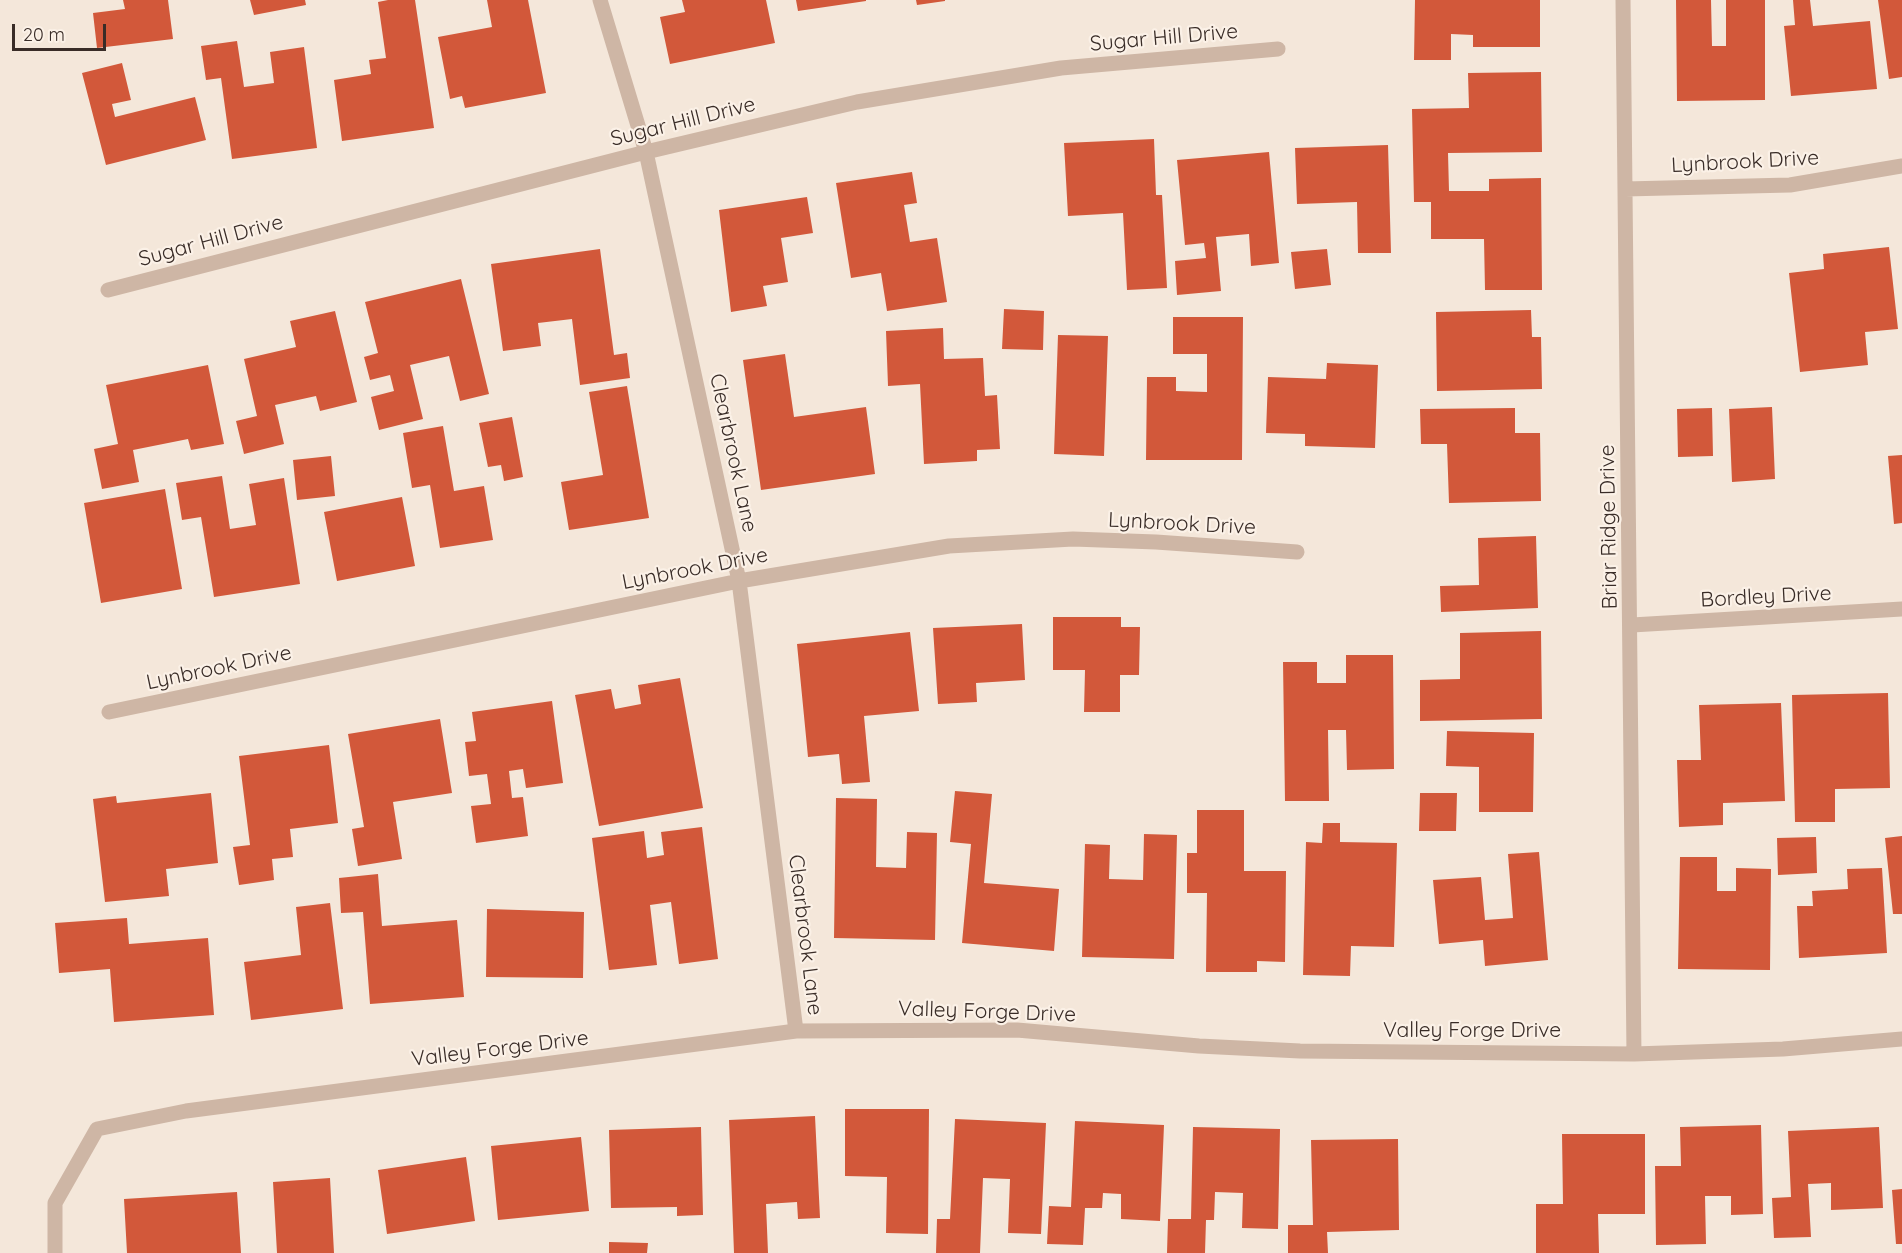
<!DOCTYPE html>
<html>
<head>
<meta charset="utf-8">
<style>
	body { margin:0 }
	#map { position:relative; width:1902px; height:1253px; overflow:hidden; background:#f4e7da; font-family:Quicksand,sans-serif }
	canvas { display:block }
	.scale { position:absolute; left:12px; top:24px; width:94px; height:27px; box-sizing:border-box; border:3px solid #392c27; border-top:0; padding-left:8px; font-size:18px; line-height:21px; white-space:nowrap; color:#392c27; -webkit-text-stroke:4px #fbf1e7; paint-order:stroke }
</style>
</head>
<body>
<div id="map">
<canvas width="1902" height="1253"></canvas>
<div class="scale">20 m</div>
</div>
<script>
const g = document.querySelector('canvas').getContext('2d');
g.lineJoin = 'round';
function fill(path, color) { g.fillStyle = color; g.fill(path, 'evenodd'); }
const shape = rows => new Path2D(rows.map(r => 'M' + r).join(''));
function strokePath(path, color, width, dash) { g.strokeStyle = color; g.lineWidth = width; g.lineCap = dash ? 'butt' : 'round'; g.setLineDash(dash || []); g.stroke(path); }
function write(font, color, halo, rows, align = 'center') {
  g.font = font + ' Quicksand,sans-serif'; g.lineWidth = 4.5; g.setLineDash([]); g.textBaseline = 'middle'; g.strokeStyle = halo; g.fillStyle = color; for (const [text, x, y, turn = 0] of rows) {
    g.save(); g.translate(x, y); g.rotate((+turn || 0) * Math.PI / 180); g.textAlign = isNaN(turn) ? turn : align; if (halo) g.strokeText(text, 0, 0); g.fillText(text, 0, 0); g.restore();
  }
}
fill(shape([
	[123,0,168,0,173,39,97,48,93,13,125,9],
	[250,0,305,0,306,5,254,15],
	[388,0,415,0,434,128,342,141,334,80,371,74,369,60,386,58,378,2],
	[487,0,528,0,546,93,465,108,462,96,450,99,438,37,492,27],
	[682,0,766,0,775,43,670,64,660,17,685,12],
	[796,0,866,0,866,1,798,11],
	[916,0,945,0,945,1,917,5],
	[1415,0,1540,0,1540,47,1473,47,1473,35,1451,34,1451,60,1414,60],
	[1676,0,1711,0,1712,46,1726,46,1726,0,1765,0,1765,100,1677,101],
	[1793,0,1810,0,1813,26,1870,21,1877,89,1791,96,1784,26,1795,25],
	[1878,0,1902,0,1902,77,1889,79],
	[237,41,244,87,274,83,270,52,304,47,317,148,232,159,221,78,206,80,201,46],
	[122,63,131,100,112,104,115,117,195,97,206,140,106,165,82,73],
	[1541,72,1542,152,1448,153,1449,191,1489,191,1489,179,1541,178,1542,290,1485,290,1484,239,1431,239,1431,202,1414,202,1412,109,1469,108,1468,73],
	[1154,139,1156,195,1162,195,1167,288,1127,290,1123,213,1068,216,1064,143],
	[1388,145,1391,253,1358,253,1357,202,1297,204,1295,148],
	[1269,152,1279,263,1251,266,1249,234,1216,237,1221,291,1177,295,1175,261,1206,258,1204,243,1185,245,1177,160],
	[912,172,917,203,904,205,910,242,937,238,947,302,887,311,881,273,851,278,836,183],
	[807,197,813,233,781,238,788,282,763,286,767,306,731,312,719,210],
	[1889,247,1898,329,1865,332,1868,365,1800,372,1789,273,1824,269,1823,254],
	[600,249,614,355,627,353,630,378,580,385,572,319,538,323,541,346,503,351,491,264],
	[1327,249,1331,285,1295,289,1291,252],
	[461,279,489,394,460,401,449,356,410,365,423,419,379,430,371,397,394,391,390,375,370,380,364,357,378,353,365,302],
	[1004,309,1044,311,1043,350,1002,349],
	[1531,310,1532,337,1541,337,1542,389,1437,391,1436,312],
	[335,311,357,402,320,411,316,396,275,405,284,444,244,454,236,421,257,416,244,359,296,347,290,321],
	[1173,317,1243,317,1242,460,1146,460,1147,377,1176,377,1176,391,1207,392,1207,354,1173,354],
	[943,328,944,359,983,358,985,396,997,395,1000,449,977,450,977,461,924,464,920,384,888,386,886,331],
	[1058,335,1108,336,1104,456,1054,454],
	[785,354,794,417,866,407,875,474,761,490,743,360],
	[1327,363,1378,365,1375,448,1305,446,1305,434,1266,433,1268,377,1326,379],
	[208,365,224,444,191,450,188,439,133,450,139,482,102,489,94,449,118,444,106,385],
	[627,386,649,518,569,530,561,482,603,475,589,392],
	[1772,407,1775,479,1732,482,1729,409],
	[1515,408,1515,433,1540,433,1541,501,1449,503,1447,444,1421,444,1420,409],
	[1712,408,1713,456,1678,457,1677,409],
	[512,417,523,477,504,481,501,465,488,467,479,423],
	[443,426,454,491,484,486,493,540,440,548,430,485,412,488,403,433],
	[1902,455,1902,523,1894,524,1888,456],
	[331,456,335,496,297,500,293,460],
	[222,476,230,529,256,525,249,484,284,478,300,584,214,597,201,517,182,520,176,483],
	[165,489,182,589,101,603,84,503],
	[402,497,415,566,337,581,324,512],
	[1536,536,1538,608,1441,612,1440,586,1479,585,1478,538],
	[1053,617,1121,617,1121,627,1140,627,1139,675,1120,675,1120,712,1084,712,1085,670,1053,670],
	[1022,624,1025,680,976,683,977,702,938,704,933,628],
	[1541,631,1542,719,1420,721,1420,680,1460,679,1460,633],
	[910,632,919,711,864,716,870,782,842,784,839,754,808,757,797,644],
	[1346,655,1393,655,1394,769,1347,770,1346,730,1328,730,1329,801,1285,801,1283,662,1317,662,1317,683,1346,683],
	[680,678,703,808,599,826,575,695,611,689,615,709,641,704,638,685],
	[1888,693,1890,788,1835,789,1835,822,1795,822,1792,695],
	[552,701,563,783,526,788,523,769,509,771,512,798,523,797,528,836,476,843,471,806,491,804,487,774,469,776,465,742,476,741,472,712],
	[1781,703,1785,801,1723,803,1723,825,1679,827,1677,760,1701,760,1699,705],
	[440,719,452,793,393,802,402,859,358,866,352,829,364,827,348,734],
	[1447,731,1534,733,1533,812,1479,812,1479,767,1446,766],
	[329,745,338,823,290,829,293,857,272,859,274,880,239,885,233,847,250,845,239,756],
	[955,791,992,794,984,883,1059,889,1054,951,962,943,971,844,950,842],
	[211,793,218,863,166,869,169,896,105,902,93,799,116,796,117,803],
	[1420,793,1457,793,1456,831,1419,831],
	[836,798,877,799,876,867,906,868,907,832,937,833,935,940,834,938],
	[1197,810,1244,810,1244,871,1286,871,1285,962,1257,961,1257,972,1206,972,1207,893,1187,893,1187,853,1197,853],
	[1323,823,1340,823,1340,842,1397,843,1394,947,1351,946,1350,976,1303,975,1306,842,1322,843],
	[702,827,718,959,679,964,671,902,650,905,657,965,609,970,592,838,644,831,647,858,664,855,661,832],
	[1144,834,1177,835,1174,959,1082,957,1085,844,1110,845,1109,879,1143,880],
	[1902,836,1902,914,1893,914,1885,838],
	[1816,837,1817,873,1778,875,1777,838],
	[1539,852,1548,960,1485,966,1483,940,1439,944,1433,880,1481,877,1485,920,1513,918,1508,854],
	[1680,857,1717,857,1717,891,1736,891,1736,868,1771,869,1770,970,1678,969],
	[1882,868,1887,953,1799,958,1797,906,1813,906,1812,891,1848,889,1847,869],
	[378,874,382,926,457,920,464,997,370,1004,363,912,341,913,339,878],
	[330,903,343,1009,251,1020,244,962,301,955,296,907],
	[487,909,584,912,583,978,486,977],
	[127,918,129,944,208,938,214,1015,114,1022,110,969,59,973,55,923],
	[845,1109,929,1109,928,1234,886,1233,887,1177,845,1176],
	[815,1116,820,1218,798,1219,797,1202,766,1204,768,1253,734,1253,729,1120],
	[955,1119,1046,1123,1041,1234,1008,1233,1010,1179,983,1178,980,1253,936,1253,937,1219,950,1219],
	[1075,1121,1164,1125,1160,1221,1121,1219,1121,1194,1103,1193,1102,1208,1085,1208,1083,1245,1047,1244,1049,1206,1071,1207],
	[1761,1125,1763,1214,1731,1215,1731,1196,1705,1196,1706,1244,1656,1245,1655,1166,1681,1166,1680,1127],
	[701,1127,703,1215,677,1216,677,1207,611,1208,609,1130],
	[1193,1127,1280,1129,1278,1229,1242,1228,1243,1193,1215,1192,1214,1220,1206,1220,1205,1253,1167,1253,1168,1219,1191,1219],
	[1879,1127,1883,1208,1831,1210,1831,1183,1808,1184,1811,1237,1774,1238,1772,1198,1791,1197,1788,1131],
	[1562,1134,1645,1134,1645,1214,1598,1214,1599,1253,1536,1253,1536,1204,1563,1204],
	[581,1137,589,1211,498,1220,491,1146],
	[1398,1139,1399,1230,1327,1232,1328,1253,1288,1253,1288,1225,1313,1225,1311,1140],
	[466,1157,475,1221,387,1234,378,1170],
	[330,1178,334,1253,277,1253,273,1182],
	[1902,1189,1902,1244,1896,1244,1892,1190],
	[237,1192,241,1253,127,1253,124,1199],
	[609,1242,648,1243,647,1253,609,1253]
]), '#d2583a');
strokePath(shape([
	[600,0,646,152,739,581,796,1031],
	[1623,0,1634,1054],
	[1625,189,1790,185,1902,166],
	[108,290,646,152,857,102,1061,68,1278,49],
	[1632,625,1902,609],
	[109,712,739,581,949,546,1073,539,1156,542,1297,552],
	[55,1253,55,1203,97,1129,186,1111,796,1031,1017,1030,1199,1046,1300,1051,1634,1054,1783,1049,1902,1039]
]), '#ceb6a5', 15);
write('21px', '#392c27', '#fbf1e7', [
	["Sugar Hill Drive",1164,38,-5],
	["Sugar Hill Drive",683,122,-14],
	["Lynbrook Drive",1745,162,-3],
	["Sugar Hill Drive",211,241,-15],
	["Clearbrook Lane",733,453,78],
	["Lynbrook Drive",1182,524,3],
	["Briar Ridge Drive",1609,527,-91],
	["Lynbrook Drive",695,569,-11],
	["Bordley Drive",1766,597,-3],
	["Lynbrook Drive",219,668,-12],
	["Clearbrook Lane",805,935,83],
	["Valley Forge Drive",987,1012,2],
	["Valley Forge Drive",1472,1031],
	["Valley Forge Drive",500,1049,-7]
]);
</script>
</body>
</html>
